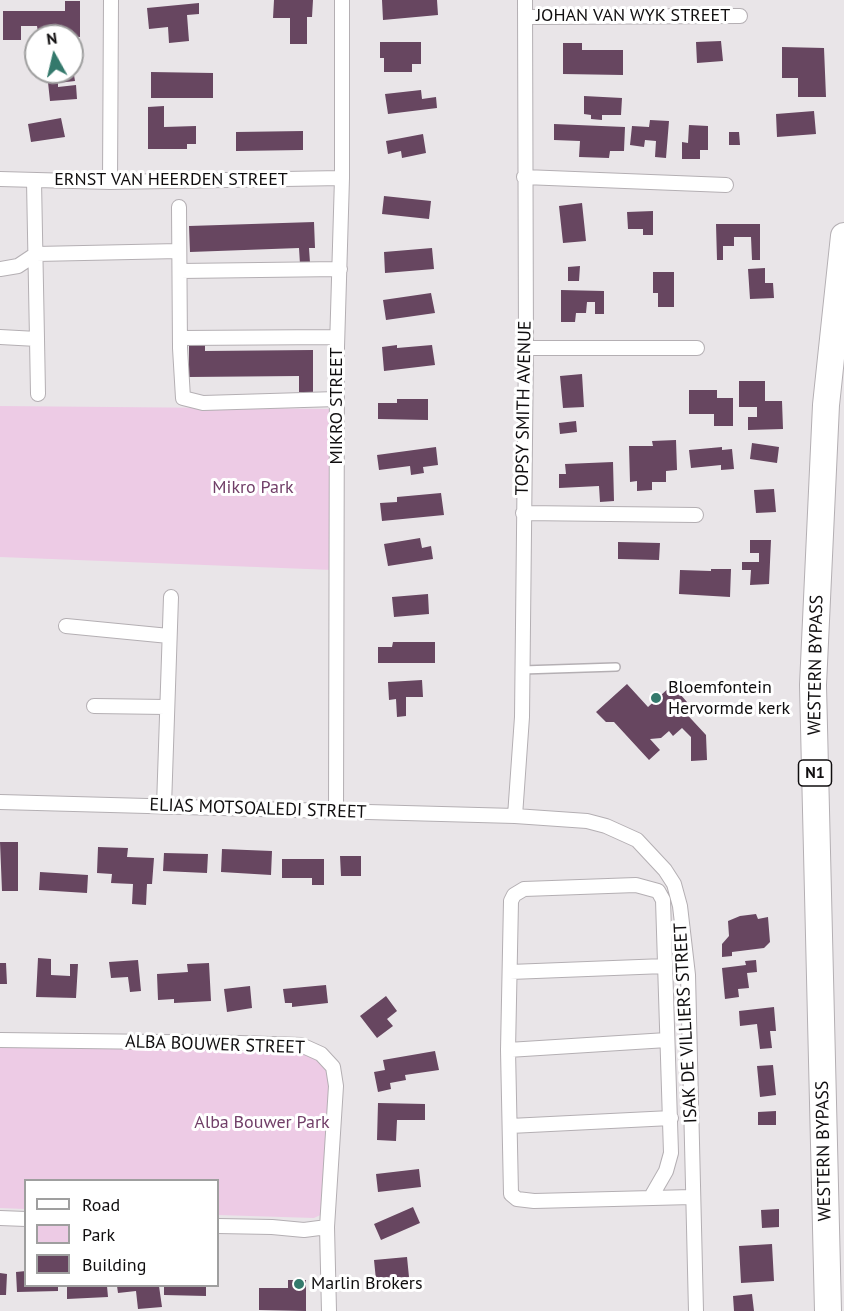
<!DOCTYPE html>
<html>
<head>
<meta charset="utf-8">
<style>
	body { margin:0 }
	#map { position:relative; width:844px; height:1311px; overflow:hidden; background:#e9e5e8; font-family:"PT Sans",sans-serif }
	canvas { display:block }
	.legend { position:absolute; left:24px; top:1179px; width:195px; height:108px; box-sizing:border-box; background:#fff; border:2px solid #9f9f9f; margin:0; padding:8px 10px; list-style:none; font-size:18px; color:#100e0f }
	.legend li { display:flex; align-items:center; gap:12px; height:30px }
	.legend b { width:30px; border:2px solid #9f9f9f }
	.north { position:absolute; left:24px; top:24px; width:60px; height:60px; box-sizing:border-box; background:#fff; border:2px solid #9f9f9f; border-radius:50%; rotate:352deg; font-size:16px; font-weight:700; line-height:24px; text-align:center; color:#100e0f }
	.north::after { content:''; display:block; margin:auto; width:21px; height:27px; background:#34796c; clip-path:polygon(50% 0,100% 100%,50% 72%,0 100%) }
</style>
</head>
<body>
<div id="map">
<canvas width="844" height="1311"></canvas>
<ul class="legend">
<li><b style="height:8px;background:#fff"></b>Road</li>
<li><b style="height:16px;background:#edcbe5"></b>Park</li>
<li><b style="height:16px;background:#674660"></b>Building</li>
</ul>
<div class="north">N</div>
</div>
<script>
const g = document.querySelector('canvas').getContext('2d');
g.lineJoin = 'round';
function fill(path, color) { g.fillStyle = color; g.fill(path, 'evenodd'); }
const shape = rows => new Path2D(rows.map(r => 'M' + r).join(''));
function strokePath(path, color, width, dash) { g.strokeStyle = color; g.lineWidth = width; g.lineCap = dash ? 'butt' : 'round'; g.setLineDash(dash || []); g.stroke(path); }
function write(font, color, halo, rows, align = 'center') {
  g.font = font + ' "PT Sans",sans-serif'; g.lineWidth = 6; g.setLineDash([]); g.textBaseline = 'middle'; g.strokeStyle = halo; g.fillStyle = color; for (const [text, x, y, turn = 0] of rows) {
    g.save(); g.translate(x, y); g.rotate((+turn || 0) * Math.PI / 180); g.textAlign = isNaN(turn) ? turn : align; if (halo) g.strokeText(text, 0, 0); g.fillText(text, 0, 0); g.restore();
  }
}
fill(shape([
	[0,406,335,409,333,570,0,557],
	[0,1043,307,1053,323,1062,331,1073,329,1211,314,1218,218,1215,218,1180,26,1180,25,1209,0,1208]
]), '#edcbe5');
fill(shape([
	[274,0,313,0,312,17,307,17,307,44,290,44,290,18,273,18],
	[382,0,437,0,438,15,383,20],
	[65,1,80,1,80,37,65,36,65,32,38,32,37,26,21,26,21,40,3,40,3,11,65,11],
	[199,3,199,14,187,15,189,41,169,43,168,27,149,29,147,8],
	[721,41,723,61,697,63,696,42],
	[380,42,421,42,421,64,412,64,412,72,384,72,384,58,380,58],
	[563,43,582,43,582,50,623,50,623,75,563,74],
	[782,47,824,48,826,97,798,97,798,78,782,78],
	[72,63,75,81,58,83,58,87,76,85,77,99,50,101,47,73,72,72],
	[151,72,213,73,213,98,151,98],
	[421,90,422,99,436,97,437,108,388,114,385,94],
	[584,96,622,98,621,115,602,115,602,120,591,119,591,115,584,114],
	[164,106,164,127,196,126,196,144,187,144,187,149,148,149,148,107],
	[814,111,816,134,777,137,776,114],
	[61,118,65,137,31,142,28,124],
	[650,120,669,121,666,158,655,157,656,141,645,140,644,147,630,145,632,126,649,127],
	[554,124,625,127,624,151,610,151,609,158,579,157,580,141,554,140],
	[689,125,708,126,708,150,700,150,700,159,682,159,682,142,688,143],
	[303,131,303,150,236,151,236,132],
	[729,132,739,132,740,145,729,145],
	[423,134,426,153,402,158,401,151,388,154,386,141],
	[384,196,431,201,429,219,382,214],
	[582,203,586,241,563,243,559,206],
	[653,211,653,235,643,235,643,229,628,229,627,212],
	[314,222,315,248,309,248,310,263,300,264,299,248,190,252,189,226],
	[716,224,760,224,760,260,752,260,751,237,734,237,734,246,723,246,723,260,717,260],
	[432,248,434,269,385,273,384,252],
	[580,266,579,281,568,281,568,267],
	[765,268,765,283,773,283,774,298,750,299,748,269],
	[653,272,674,272,674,307,658,307,658,293,653,293],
	[561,290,604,291,604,314,595,314,595,302,587,302,586,313,576,313,575,322,561,322],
	[431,293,435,313,386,320,383,300],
	[189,345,205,345,205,351,313,350,313,392,299,392,299,376,189,377],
	[397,345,397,348,432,345,435,365,384,371,382,347],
	[582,374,584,407,563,408,560,376],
	[739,381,765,381,765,401,782,401,783,429,748,430,748,417,757,417,757,407,739,407],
	[689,390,717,390,717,398,733,398,733,426,714,426,714,414,689,414],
	[397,399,428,399,428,420,378,419,378,403,397,403],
	[576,421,577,432,560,434,559,423],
	[676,440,677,470,666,471,666,482,652,482,652,490,637,491,637,481,630,482,629,446,653,446,652,441],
	[752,443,779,447,777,463,750,459],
	[436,447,438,465,423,467,424,473,411,475,410,466,379,470,377,455],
	[722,447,722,450,732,449,734,469,721,470,721,465,691,468,689,450],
	[613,462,614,501,600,502,599,486,559,488,559,474,566,474,565,464],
	[774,489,776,512,756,513,754,490],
	[441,493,444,515,382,521,380,503,397,502,397,497],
	[420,538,422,548,431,546,433,559,388,566,384,544],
	[750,540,771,540,769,584,750,585,751,570,742,570,742,562,759,562,759,553,750,553],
	[618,542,660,543,659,560,618,559],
	[711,569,731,569,730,597,679,594,680,570,711,571],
	[428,594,429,614,394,617,392,597],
	[393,642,435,642,435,663,378,663,378,647,392,647],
	[422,680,423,697,406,697,406,716,397,717,396,699,389,700,388,682],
	[627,684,648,707,672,685,687,702,681,708,706,735,707,760,691,761,691,737,682,728,673,736,669,731,661,738,650,739,660,750,649,760,614,722,606,722,596,712],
	[0,842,18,842,18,891,2,891],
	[98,847,128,848,127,857,154,858,152,884,147,884,146,905,132,904,133,884,111,883,112,874,97,873],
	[222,849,272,851,271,875,221,872],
	[164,853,208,854,207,873,163,871],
	[340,856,361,856,361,876,341,876],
	[282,859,324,859,324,885,312,885,312,878,282,878],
	[40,872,88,875,87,893,39,890],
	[756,914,758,919,768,917,770,942,764,948,732,952,732,956,722,957,722,944,729,936,728,921,740,916],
	[38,958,51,959,51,975,70,976,70,964,78,964,76,998,36,997],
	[138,960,141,991,130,992,128,977,111,978,109,962],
	[756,960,757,972,747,973,749,988,738,989,739,997,725,999,722,968,746,965,745,961],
	[0,963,6,963,7,984,0,984],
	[209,963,211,1001,174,1003,174,999,158,1000,157,974,188,972,187,964],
	[326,985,328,1003,292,1007,292,1003,285,1003,283,989],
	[250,986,252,1008,227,1012,224,989],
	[386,996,397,1011,387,1019,393,1026,377,1038,360,1016],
	[774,1007,776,1031,770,1031,772,1048,760,1049,757,1024,740,1026,739,1011],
	[435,1051,439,1070,405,1075,406,1080,390,1083,391,1089,378,1092,374,1072,385,1070,383,1060],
	[773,1065,776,1095,760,1097,757,1066],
	[378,1103,425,1104,425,1120,397,1120,396,1141,377,1140],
	[776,1111,776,1125,758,1125,758,1112],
	[419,1169,421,1187,378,1192,376,1174],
	[413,1207,420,1223,381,1240,374,1224],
	[779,1209,779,1227,762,1228,761,1210],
	[772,1244,774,1281,741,1283,739,1246],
	[407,1257,409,1277,376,1280,374,1260],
	[26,1271,26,1286,58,1286,58,1291,17,1292,16,1272],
	[0,1273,7,1274,6,1295,0,1295],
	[288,1280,306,1280,306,1311,259,1310,259,1288,288,1288],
	[67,1286,107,1286,108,1297,67,1299],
	[117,1286,159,1286,162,1307,138,1309,136,1291,118,1293],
	[164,1286,206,1286,206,1296,164,1295],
	[752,1294,754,1311,734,1311,733,1296]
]), '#674660');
const lane = shape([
	[522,670,616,667]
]);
const street = shape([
	[525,17,740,16],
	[524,177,726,185],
	[0,179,110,182,342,178],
	[34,181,37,339],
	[110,182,111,0],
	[179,207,180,348,183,398,203,403,337,399],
	[0,269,18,266,36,254,179,251],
	[180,271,340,269],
	[0,337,37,339,38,394],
	[180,338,337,337],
	[526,348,697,348],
	[523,513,696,515],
	[66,626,169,636],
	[94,706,166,707],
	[0,802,515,816,587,821,606,826,637,840,665,870,674,884,680,906,688,975,696,1311],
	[164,806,171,597],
	[336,812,337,347,342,178,342,0],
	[515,816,522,717,526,348,525,0],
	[510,972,665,966],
	[0,1040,240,1043,301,1045,321,1054,333,1067,336,1086,327,1227,329,1311],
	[508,1050,667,1040],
	[510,1126,671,1118],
	[651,1197,666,1171,671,1153,663,900,658,891,636,885,524,889,514,895,511,901,508,1050,511,1194,517,1199,534,1201,692,1197],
	[0,1218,26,1219],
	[218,1226,272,1227,304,1230,327,1227]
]);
const highway = shape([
	[828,1311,813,685,826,405,844,236]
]);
strokePath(lane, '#b4afb3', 10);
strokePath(street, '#b4afb3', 16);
strokePath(highway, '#b4afb3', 28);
strokePath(lane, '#fff', 7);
strokePath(street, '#fff', 14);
strokePath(highway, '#fff', 26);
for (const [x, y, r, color] of [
	[656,698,6,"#34796c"],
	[299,1284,6,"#34796c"]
]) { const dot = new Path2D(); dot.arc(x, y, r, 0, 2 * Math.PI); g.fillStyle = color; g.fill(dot); strokePath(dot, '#fff', 2); }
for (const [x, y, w] of [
	[815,773,33]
]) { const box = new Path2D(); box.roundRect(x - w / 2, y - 13, w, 26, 4.5); g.fillStyle = '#fff'; g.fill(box); strokePath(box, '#100e0f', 1.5); }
write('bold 16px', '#100e0f', null, [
	["N1",815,773]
]);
write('18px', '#100e0f', '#fff', [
	["JOHAN VAN WYK STREET",633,16],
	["ERNST VAN HEERDEN STREET",171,180],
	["MIKRO STREET",337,406,-90],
	["TOPSY SMITH AVENUE",524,408,-89],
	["WESTERN BYPASS",816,665,-89],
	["ELIAS MOTSOALEDI STREET",258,809,2],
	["ISAK DE VILLIERS STREET",686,1023,-93],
	["ALBA BOUWER STREET",215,1045,2],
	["WESTERN BYPASS",824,1151,-91]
]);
write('18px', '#713f68', '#fff', [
	["Mikro Park",253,488],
	["Alba Bouwer Park",262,1123]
]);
write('18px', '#100e0f', '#fff', [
	["Bloemfontein",668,688],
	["Hervormde kerk",668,709],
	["Marlin Brokers",311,1284]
], 'left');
</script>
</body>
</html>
